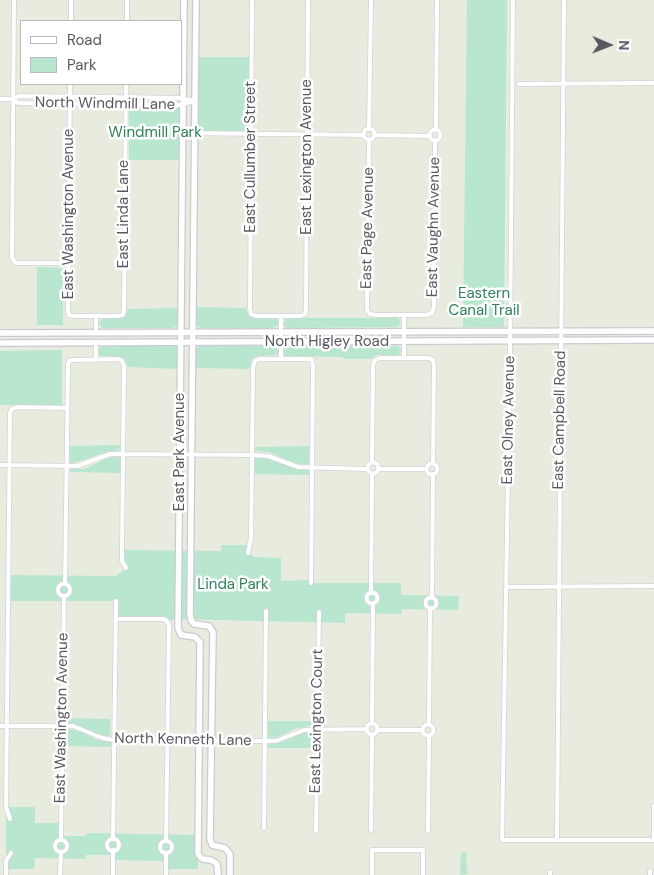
<!DOCTYPE html>
<html>
<head>
<meta charset="utf-8">
<style>
	body { margin:0 }
	#map { position:relative; width:654px; height:875px; overflow:hidden; background:#e8ecde; font-family:"DM Sans",sans-serif }
	canvas { display:block }
	.legend { position:absolute; left:20px; top:20px; width:162px; height:65px; box-sizing:border-box; background:#fff; border:1px solid #bcbcc0; margin:0; padding:6px 9px; list-style:none; font-size:15px; color:#585861 }
	.legend li { display:flex; align-items:center; gap:10px; height:25px }
	.legend b { width:25px; border:1px solid #bcbcc0 }
	.north { position:absolute; left:584px; top:20px; width:50px; height:50px; -webkit-text-stroke:4px #fff; paint-order:stroke; rotate:91deg; font-size:14px; font-weight:700; line-height:20px; text-align:center; color:#585861 }
	.north::after { content:''; display:block; margin:auto; width:18px; height:22px; background:#585861; clip-path:polygon(50% 0,100% 100%,50% 72%,0 100%) }
</style>
</head>
<body>
<div id="map">
<canvas width="654" height="875"></canvas>
<ul class="legend">
<li><b style="height:6px;background:#fff"></b>Road</li>
<li><b style="height:14px;background:#b8e6cf"></b>Park</li>
</ul>
<div class="north">N</div>
</div>
<script>
const g = document.querySelector('canvas').getContext('2d');
g.lineJoin = 'round';
function fill(path, color) { g.fillStyle = color; g.fill(path, 'evenodd'); }
const shape = rows => new Path2D(rows.map(r => 'M' + r).join(''));
function strokePath(path, color, width, dash) { g.strokeStyle = color; g.lineWidth = width; g.lineCap = dash ? 'butt' : 'round'; g.setLineDash(dash || []); g.stroke(path); }
function write(font, color, halo, rows, align = 'center') {
  g.font = font + ' "DM Sans",sans-serif'; g.lineWidth = 5; g.setLineDash([]); g.textBaseline = 'middle'; g.strokeStyle = halo; g.fillStyle = color; for (const [text, x, y, turn = 0] of rows) {
    g.save(); g.translate(x, y); g.rotate((+turn || 0) * Math.PI / 180); g.textAlign = isNaN(turn) ? turn : align; if (halo) g.strokeText(text, 0, 0); g.fillText(text, 0, 0); g.restore();
  }
}
fill(shape([
	[467,0,507,0,504,327,463,327],
	[196,57,250,57,250,133,194,133],
	[131,106,181,108,181,160,129,160,129,110],
	[37,267,63,268,63,325,37,325],
	[195,307,245,308,249,315,255,318,275,318,278,320,278,325,274,328,200,328,195,323],
	[178,308,178,325,173,328,102,328,99,323,102,319,124,317,128,309],
	[288,318,398,318,401,322,398,327,286,328,283,323],
	[103,346,175,346,179,350,178,369,128,367,125,359,119,357,101,356,99,354,99,349],
	[199,346,274,346,278,349,278,355,258,356,252,359,249,369,194,368,194,350],
	[288,346,398,346,402,351,398,355,376,355,370,359,344,359,342,357,285,356,283,351],
	[62,350,62,405,0,405,0,351],
	[120,445,119,450,100,454,85,460,70,463,69,446],
	[309,446,309,465,293,463,269,452,255,451,256,447],
	[255,456,272,459,296,469,309,470,309,475,255,474],
	[121,457,120,473,70,472,70,469,85,469,107,458],
	[221,545,250,545,248,553,255,557,281,558,281,581,311,580,311,583,401,583,401,595,459,596,458,610,402,609,402,614,345,613,345,623,178,619,167,621,164,619,116,619,116,601,8,601,9,575,116,576,126,568,122,561,122,550,221,551],
	[65,718,110,719,110,736,100,735,77,725,65,723],
	[268,721,315,721,312,725,294,729,278,737,268,738],
	[67,729,83,732,97,740,112,741,111,747,67,746],
	[305,732,315,732,315,748,268,748,268,744,282,742],
	[6,807,35,807,35,823,61,823,61,836,86,836,87,833,198,835,198,869,166,869,166,861,113,860,113,855,86,855,86,859,35,858,34,869,6,869],
	[464,851,467,854,466,862,468,874,460,875,461,854]
]), '#b8e6cf');
const street = shape([
	[14,0,12,257,14,261,17,263,69,263],
	[252,0,250,308,251,314,256,316,301,316,305,314,306,309,308,0],
	[513,0,510,351,502,840,654,840],
	[71,21,71,0],
	[127,21,127,0],
	[70,84,68,311,69,315,74,316,118,316,123,315,124,311,126,84],
	[519,84,654,83],
	[0,99,13,99,19,96,180,98,195,101],
	[13,99,18,103,180,105,194,101],
	'363.5 134a5.5 5.5 0 1 1 11 0a5.5 5.5 0 1 1-11 0Z',
	[369,129,371,0],
	'429.5 135a5.5 5.5 0 1 1 11 0a5.5 5.5 0 1 1-11 0Z',
	[436,130,437,0],
	[183,133,364,135],
	[375,135,430,136],
	[369,140,367,310,370,314,376,315,426,315,432,313,434,307,435,141],
	[404,315,404,358],
	[96,333,96,316],
	[281,359,281,316],
	[96,360,96,343],
	[372,462,373,365,375,360,380,358,429,358,433,360,434,366,433,463],
	'367.5 468a5.5 5.5 0 1 1 11 0a5.5 5.5 0 1 1-11 0Z',
	'426.5 469a5.5 5.5 0 1 1 11 0a5.5 5.5 0 1 1-11 0Z',
	[0,465,77,466,110,454,123,454,252,455,268,456,298,467,367,469],
	[378,469,427,469],
	[248,553,251,538,253,368,255,361,259,359,309,359,312,360,313,367,311,583],
	'58 590a6 6 0 1 1 12 0a6 6 0 1 1-12 0Z',
	[65,584,68,365,69,361,73,360,118,359,122,361,124,366,122,550,122,561,126,568],
	[506,587,654,586],
	'366.5 598a5.5 5.5 0 1 1 11 0a5.5 5.5 0 1 1-11 0Z',
	[371,593,372,474],
	[432,597,433,474],
	'425.5 603a5.5 5.5 0 1 1 11 0a5.5 5.5 0 1 1-11 0Z',
	[116,619,164,619,167,621,169,625,166,841],
	'366.5 729a5.5 5.5 0 1 1 11 0a5.5 5.5 0 1 1-11 0Z',
	[372,724,373,604],
	[429,724,430,608],
	'422.5 730a5.5 5.5 0 1 1 11 0a5.5 5.5 0 1 1-11 0Z',
	[0,726,73,726,102,738,114,740,276,741,304,730,367,729],
	[378,730,423,730],
	[10,819,6,807,10,413,12,409,17,407,67,408],
	[264,828,266,611],
	[371,830,372,735],
	[316,831,319,612],
	[428,831,429,735],
	[113,838,116,601],
	'107 845a6 6 0 1 1 12 0a6 6 0 1 1-12 0Z',
	'55 846a6 6 0 1 1 12 0a6 6 0 1 1-12 0Z',
	[61,840,64,596],
	[557,840,564,0],
	[654,840,654,806],
	'160 847a6 6 0 1 1 12 0a6 6 0 1 1-12 0Z',
	[650,871,650,875],
	[6,875,6,861,11,853],
	[60,875,61,852],
	[113,875,113,850],
	[166,875,166,854],
	[372,875,372,850,423,850,423,875],
	[550,875,550,872]
]);
const secondary = shape([
	[184,0,178,628,181,635,195,637,200,642,198,853,200,857,203,859,211,860,217,864,218,875],
	[196,0,190,614,191,620,194,624,209,626,213,632,210,839,212,845,225,848,230,854,230,875],
	[0,333,654,331],
	[0,343,654,340]
]);
strokePath(street, '#d3d2da', 5.5);
strokePath(secondary, '#cbc9d4', 8);
strokePath(street, '#fff', 4);
strokePath(secondary, '#fff', 5.5);
write('15px', '#585861', '#fff', [
	["North Windmill Lane",105,104,1],
	["East Cullumber Street",251,157,-90],
	["East Lexington Avenue",307,157,-90],
	["East Washington Avenue",69,214,-90],
	["East Linda Lane",124,214,-90],
	["East Vaughn Avenue",434,227,-89],
	["East Page Avenue",368,228,-89],
	["North Higley Road",327,342],
	["East Olney Avenue",509,420,-89],
	["East Campbell Road",560,420,-89],
	["East Park Avenue",180,452,-90],
	["East Washington Avenue",62,718,-89],
	["East Lexington Court",317,721,-89],
	["North Kenneth Lane",183,740,1]
]);
write('15px', '#2e815c', '#fff', [
	["Windmill Park",155,133],
	["Eastern",484,294],
	["Canal Trail",484,311],
	["Linda Park",233,585]
]);
</script>
</body>
</html>
